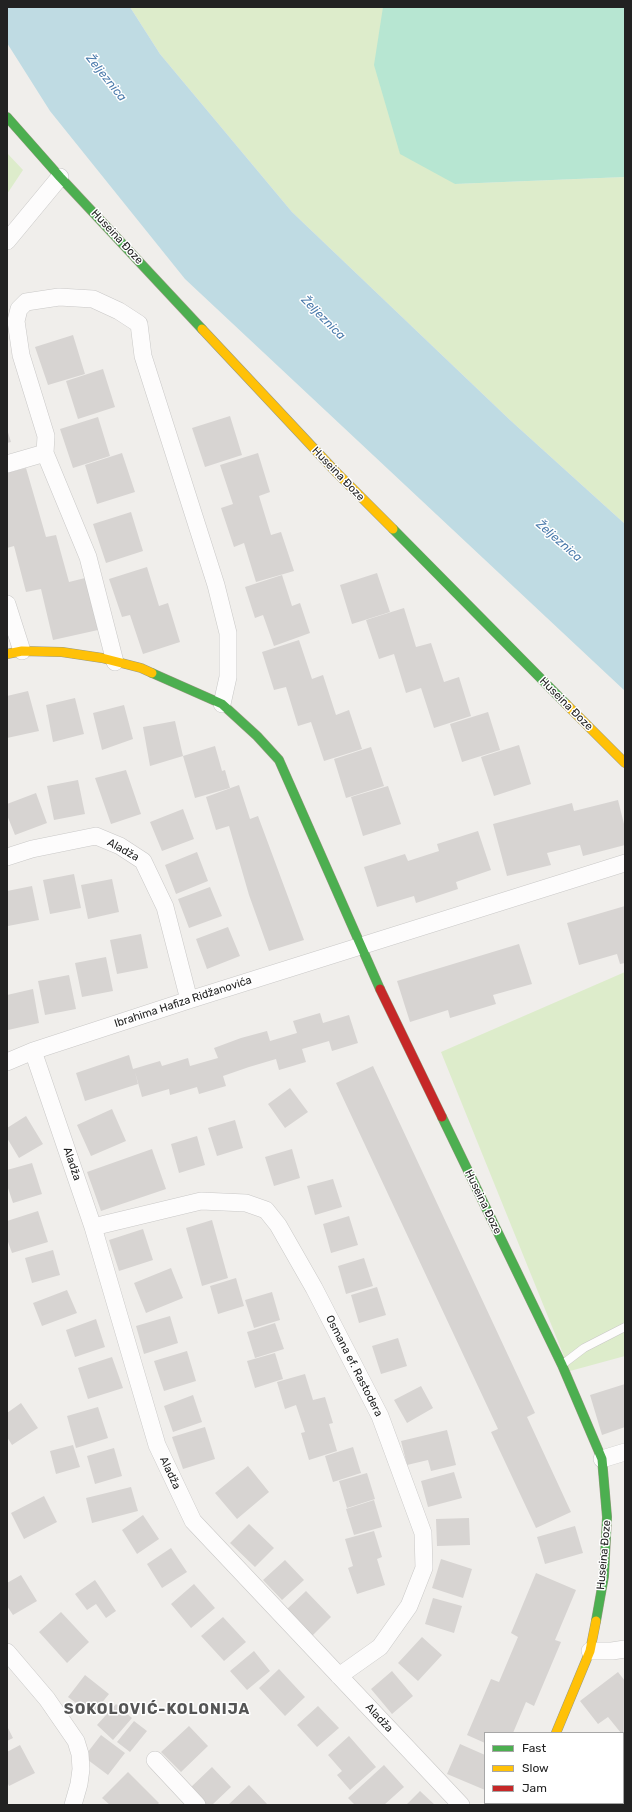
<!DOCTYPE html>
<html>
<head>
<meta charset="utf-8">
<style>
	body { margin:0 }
	#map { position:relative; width:632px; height:1812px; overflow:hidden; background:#f0eeeb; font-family:Rubik,sans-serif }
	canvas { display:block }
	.frame { position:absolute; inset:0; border:8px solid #222; pointer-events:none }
	.legend { position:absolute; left:484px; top:1732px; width:140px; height:72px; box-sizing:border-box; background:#fff; border:1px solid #a7a7a7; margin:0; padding:5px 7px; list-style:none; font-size:12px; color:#222 }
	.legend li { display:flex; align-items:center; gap:8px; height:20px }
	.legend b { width:20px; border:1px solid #a7a7a7 }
</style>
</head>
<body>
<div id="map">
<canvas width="632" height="1812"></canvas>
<div class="frame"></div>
<ul class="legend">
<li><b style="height:5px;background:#4caf50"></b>Fast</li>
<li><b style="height:5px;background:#ffc107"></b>Slow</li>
<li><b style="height:5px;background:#c62828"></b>Jam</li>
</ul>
</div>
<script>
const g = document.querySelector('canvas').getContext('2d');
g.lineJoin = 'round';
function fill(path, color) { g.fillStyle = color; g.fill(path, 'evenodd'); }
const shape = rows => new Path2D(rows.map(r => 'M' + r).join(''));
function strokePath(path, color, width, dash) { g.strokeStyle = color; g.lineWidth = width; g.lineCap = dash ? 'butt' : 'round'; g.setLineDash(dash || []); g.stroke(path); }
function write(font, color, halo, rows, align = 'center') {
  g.font = font + ' Rubik,sans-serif'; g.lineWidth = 3; g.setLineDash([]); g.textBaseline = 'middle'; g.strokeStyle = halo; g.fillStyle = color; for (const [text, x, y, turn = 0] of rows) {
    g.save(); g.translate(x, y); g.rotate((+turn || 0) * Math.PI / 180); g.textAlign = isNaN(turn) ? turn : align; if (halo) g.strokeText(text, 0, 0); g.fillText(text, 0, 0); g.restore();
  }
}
fill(shape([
	[130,7,383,7,455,184,625,177,625,524,510,420,292,212,160,54],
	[7,153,23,170,7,194],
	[625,972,625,1356,570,1371,441,1052]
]), '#ddeccb');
fill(shape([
	[383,7,625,7,625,177,455,184,400,154,374,65]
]), '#b7e6d2');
fill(shape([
	[7,7,130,7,160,54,292,212,510,420,625,524,625,691,185,279,50,111,7,43]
]), '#bfdbe3');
fill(shape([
	[73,335,85,374,48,385,35,347],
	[103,369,115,407,78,419,66,381],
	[230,416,242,455,205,467,192,428],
	[98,417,110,456,73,468,60,429],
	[7,429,11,442,7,443],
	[122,453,135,492,97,504,85,465],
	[258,453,270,492,259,496,271,535,281,532,294,571,256,582,244,543,234,547,221,508,233,504,220,465],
	[26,468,46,537,56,535,69,582,85,578,98,630,53,640,41,589,26,592,14,546,7,548,7,473],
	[131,512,143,551,106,563,93,524],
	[147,567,159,606,168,603,180,642,143,654,130,615,122,617,109,579],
	[377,573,390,612,352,624,340,585],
	[282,575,292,606,300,603,310,633,274,646,263,615,255,618,245,587],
	[404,608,416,647,431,643,444,682,459,677,471,716,434,728,421,688,406,693,394,654,379,659,366,620],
	[299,640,312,679,323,675,336,715,349,710,362,749,324,761,311,722,298,726,286,687,274,690,262,652],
	[28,691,39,731,7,738,7,696],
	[75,698,84,734,53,742,46,705],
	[124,705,133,739,102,750,93,713],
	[488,712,500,750,462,762,450,724],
	[175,721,183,756,215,746,222,771,225,770,230,788,195,798,183,756,150,766,143,727],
	[519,745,531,784,494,796,481,757],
	[371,747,384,786,346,798,334,759],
	[126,770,141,814,111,824,95,778],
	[78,780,85,814,54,820,47,786],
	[239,785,250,819,258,816,304,940,269,951,249,895,229,826,216,830,206,797],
	[388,786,401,824,363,836,351,797],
	[36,793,47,823,15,835,7,815,7,804],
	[618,800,625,828,625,845,583,856,580,845,547,853,551,865,507,876,493,824,572,803,574,811],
	[183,809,194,839,162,851,150,822],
	[478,831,491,870,456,882,458,889,416,903,414,896,377,907,364,867,405,854,408,861,439,851,437,844],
	[197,852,208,881,176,894,165,865],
	[74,874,81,908,50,914,43,880],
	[112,879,119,912,88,919,81,885],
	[32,886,39,920,8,926,7,891],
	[210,887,222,916,189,928,178,899],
	[625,906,625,963,620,964,617,954,579,965,567,923],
	[228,927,240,956,207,969,196,939],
	[141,934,148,968,117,974,110,940],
	[519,944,532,984,493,995,496,1004,450,1018,448,1010,410,1022,397,981],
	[106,957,113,991,82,997,75,963],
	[69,975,76,1009,45,1015,38,981],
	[33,989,39,1023,8,1030,7,995],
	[320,1013,323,1023,349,1015,358,1043,332,1051,329,1041,302,1049,306,1062,279,1070,276,1059,249,1067,223,1076,226,1086,199,1094,197,1087,170,1095,169,1089,142,1097,135,1072,138,1084,85,1101,76,1073,129,1055,133,1069,160,1061,162,1066,188,1058,190,1066,218,1058,214,1048,241,1038,267,1031,270,1041,297,1033,293,1021],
	[373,1066,535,1413,527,1417,571,1512,536,1528,491,1432,498,1429,336,1083],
	[290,1088,308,1112,285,1128,268,1104],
	[112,1109,126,1141,91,1156,77,1125],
	[26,1116,43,1144,19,1158,7,1138,7,1128],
	[235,1120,243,1148,217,1156,208,1128],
	[197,1136,205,1165,179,1173,171,1144],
	[152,1149,166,1189,101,1211,87,1172],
	[292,1149,300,1178,274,1186,265,1157],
	[32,1163,42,1194,13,1203,7,1185,7,1170],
	[333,1179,342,1207,315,1215,307,1186],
	[38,1211,48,1242,12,1253,7,1239,7,1221],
	[349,1216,358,1245,331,1253,323,1224],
	[212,1220,228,1278,202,1286,186,1228],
	[143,1229,153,1260,119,1271,109,1240],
	[53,1250,60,1275,32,1283,25,1258],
	[364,1258,373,1286,346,1294,338,1266],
	[171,1268,183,1298,146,1313,134,1283],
	[236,1278,244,1306,218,1314,210,1286],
	[377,1287,386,1315,359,1323,351,1295],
	[67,1290,77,1313,42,1326,33,1303],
	[272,1292,280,1320,254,1328,245,1300],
	[170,1316,178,1343,144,1354,136,1326],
	[96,1319,105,1347,75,1357,66,1330],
	[275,1323,284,1349,255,1358,247,1332],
	[398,1338,407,1366,381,1374,372,1346],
	[187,1351,196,1381,164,1391,154,1361],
	[275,1353,283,1379,255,1388,247,1361],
	[112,1357,123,1388,88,1399,78,1368],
	[305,1374,313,1400,325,1397,333,1423,329,1424,337,1451,309,1460,301,1433,305,1432,296,1405,285,1409,277,1382],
	[625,1384,625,1427,602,1435,590,1395],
	[421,1386,433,1408,407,1423,394,1400],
	[193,1395,202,1422,173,1432,164,1406],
	[21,1403,38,1428,12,1445,7,1437,7,1413],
	[98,1407,108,1438,76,1448,67,1416],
	[205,1427,215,1459,183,1469,172,1437],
	[447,1430,456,1465,431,1471,428,1460,407,1465,401,1441],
	[73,1445,80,1467,56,1474,50,1451],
	[353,1447,361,1473,333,1482,325,1456],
	[114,1448,122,1476,95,1484,87,1456],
	[248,1466,269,1492,237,1519,215,1493],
	[454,1472,462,1498,428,1507,421,1481],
	[367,1473,375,1499,347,1508,339,1481],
	[131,1487,138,1511,92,1523,86,1498],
	[44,1496,57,1522,24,1539,11,1513],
	[374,1500,382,1527,354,1535,346,1509],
	[143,1515,159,1539,137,1554,122,1530],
	[469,1518,470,1545,437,1546,436,1519],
	[249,1524,274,1548,255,1567,230,1543],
	[575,1526,583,1553,545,1564,537,1537],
	[374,1531,382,1557,377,1559,385,1585,357,1594,348,1568,353,1566,345,1539],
	[171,1548,187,1572,162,1588,147,1564],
	[441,1559,472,1569,463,1598,432,1588],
	[285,1560,304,1580,282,1600,263,1580],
	[536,1573,576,1590,555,1640,561,1642,534,1706,526,1702,513,1733,485,1733,485,1743,467,1735,491,1679,499,1682,518,1637,511,1633],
	[21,1575,37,1601,13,1615,7,1606,7,1583],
	[95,1580,116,1611,106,1618,96,1604,87,1610,75,1594],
	[194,1584,215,1608,191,1628,171,1604],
	[306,1591,331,1617,312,1636,286,1610],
	[433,1598,462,1606,454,1633,425,1624],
	[61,1612,89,1642,67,1663,39,1632],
	[223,1617,246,1642,224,1661,201,1636],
	[422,1637,442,1655,418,1681,398,1663],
	[254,1651,270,1671,247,1690,230,1671],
	[279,1669,305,1697,285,1716,259,1688],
	[392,1671,413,1696,392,1714,371,1689],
	[618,1672,625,1681,625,1773,623,1775,623,1733,621,1733,608,1717,598,1724,580,1701],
	[85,1675,109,1694,92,1715,68,1697],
	[116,1704,132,1718,113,1740,97,1725],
	[318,1706,339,1728,317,1747,297,1725],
	[134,1721,147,1731,130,1752,117,1742],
	[7,1726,13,1738,7,1741],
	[189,1726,208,1746,181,1772,161,1752],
	[101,1735,125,1753,108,1775,84,1757],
	[349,1736,376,1767,350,1790,337,1775,342,1771,328,1755],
	[460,1744,485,1755,485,1790,447,1774],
	[20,1745,35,1773,9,1786,7,1782,7,1752],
	[384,1765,404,1787,384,1805,355,1805,348,1798],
	[212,1767,231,1787,212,1805,207,1805,190,1788],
	[128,1772,159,1803,157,1805,110,1805,102,1798],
	[249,1785,268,1805,228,1805],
	[420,1791,435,1805,408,1805,407,1804],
	[596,1803,614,1803,617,1805,594,1805]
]), '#d7d4d2');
const lane = shape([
	[563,1364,584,1348,625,1327]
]);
const street = shape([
	[7,241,60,177],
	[7,464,45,453],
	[7,604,22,651],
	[115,662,88,557,45,453,46,436,21,355,16,321,19,309,26,302,59,297,93,299,119,311,139,324,143,356,216,585,228,633,228,677,222,704],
	[7,857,32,849,96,836,120,846,143,861,165,907,189,1000],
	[33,1051,93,1227,157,1445,193,1521,461,1805],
	[7,1062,33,1051,189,1000,625,863],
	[93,1227,201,1201,246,1203,266,1210,278,1225,314,1288,380,1416,423,1533,424,1568,409,1606,380,1647,339,1676],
	[602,1459,625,1452],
	[590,1651,612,1651,625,1649],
	[7,1652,47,1699,76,1741,80,1754,81,1769,79,1784,73,1805],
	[155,1760,197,1805],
	[525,1805,526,1803]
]);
const fast = shape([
	[7,117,60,177,202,329],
	[393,529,566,704],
	[152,673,222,704,257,736,279,760,380,989],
	[442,1117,562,1365,602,1459,607,1517,604,1576,596,1621]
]);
const slow = shape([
	[202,329,336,472,393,529],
	[7,654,22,651,62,652,102,658,141,668,152,673],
	[566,704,625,763],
	[556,1733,590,1651,596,1621]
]);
const jam = shape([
	[380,989,442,1117]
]);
strokePath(lane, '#c9c8c7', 9);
strokePath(street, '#c9c8c7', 18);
strokePath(fast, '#999a82', 10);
strokePath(slow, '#999a82', 10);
strokePath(jam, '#999a82', 10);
strokePath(lane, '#fdfcfc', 8);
strokePath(street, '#fdfcfc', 17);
strokePath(fast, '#4caf50', 9);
strokePath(slow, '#ffc107', 9);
strokePath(jam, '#c62828', 9);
write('11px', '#222', '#fff', [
	["Huseina Đoze",117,237,47],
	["Huseina Đoze",338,474,46],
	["Huseina Đoze",566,704,45],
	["Aladža",123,850,29],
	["Ibrahima Hafiza Ridžanovića",183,1002,-18],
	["Aladža",72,1164,71],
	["Huseina Đoze",483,1202,64],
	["Osmana ef. Rastodera",354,1366,63],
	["Aladža",170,1473,65],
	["Huseina Đoze",604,1555,-85],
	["Aladža",379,1718,47]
]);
write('italic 12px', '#4a7aab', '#fff', [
	["Željeznica",106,78,51],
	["Željeznica",323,318,45],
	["Željeznica",559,541,41]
]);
g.letterSpacing = '1px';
write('bold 15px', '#555', '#fff', [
	["SOKOLOVIĆ-KOLONIJA",157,1710]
]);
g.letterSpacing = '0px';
</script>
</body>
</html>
